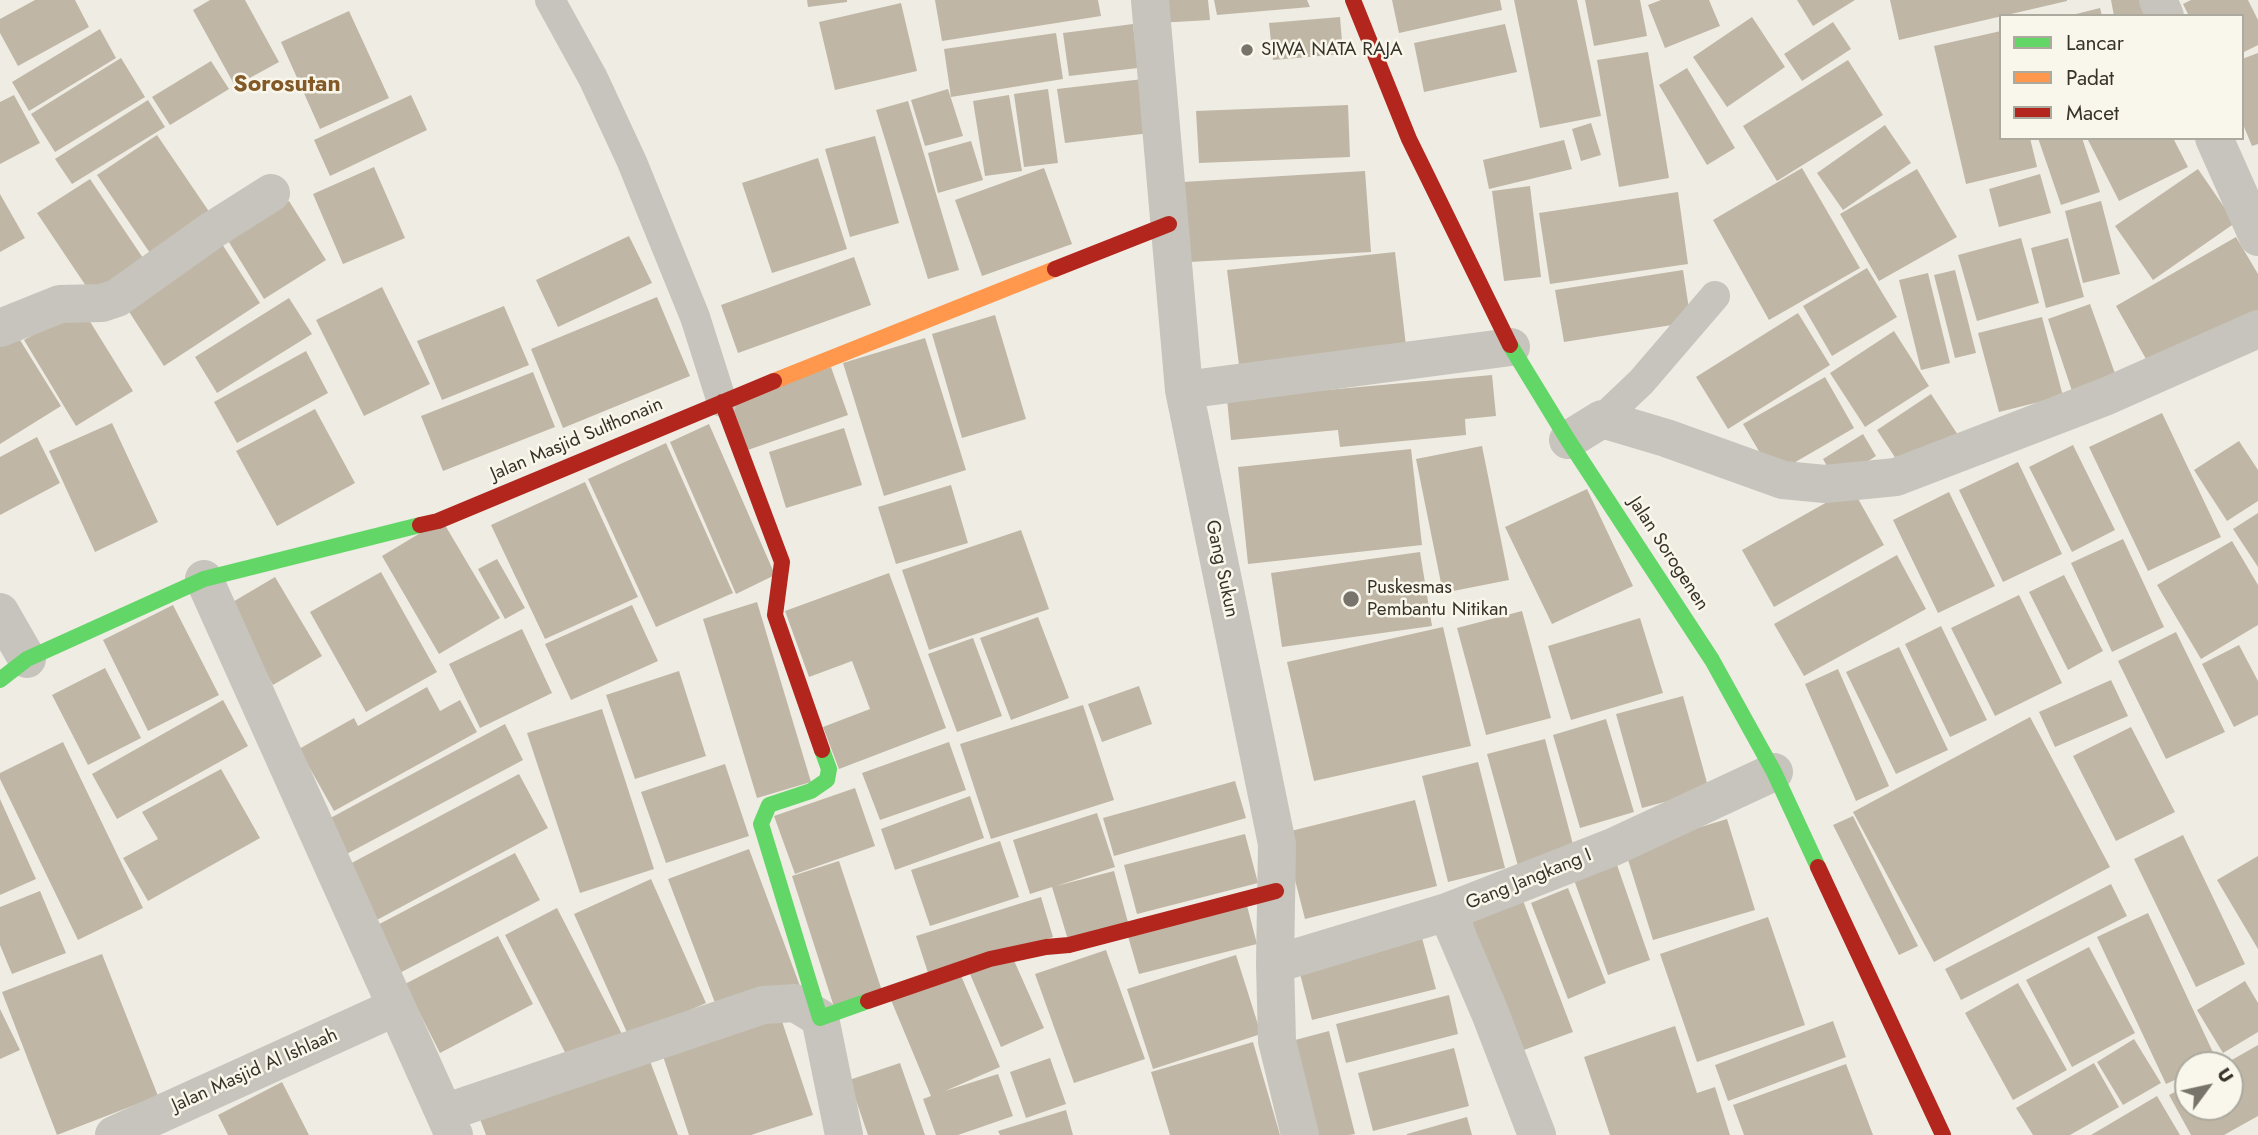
<!DOCTYPE html>
<html>
<head>
<meta charset="utf-8">
<style>
	body { margin:0 }
	#map { position:relative; width:2258px; height:1135px; overflow:hidden; background:#eeece3; font-family:Jost,sans-serif }
	canvas { display:block }
	.legend { position:absolute; left:1999px; top:14px; width:245px; height:126px; box-sizing:border-box; background:#f9f7ec; border:2px solid #aca99e; margin:0; padding:9px 12px; list-style:none; font-size:21px; color:#38332a }
	.legend li { display:flex; align-items:center; gap:14px; height:35px }
	.legend b { width:35px; border:2px solid #aca99e }
	.north { position:absolute; left:2174px; top:1051px; width:70px; height:70px; box-sizing:border-box; background:#f9f7ec; border:2px solid #aca99e; border-radius:50%; rotate:57deg; font-size:19px; font-weight:700; line-height:28px; text-align:center; color:#38332a }
	.north::after { content:''; display:block; margin:auto; width:24px; height:32px; background:#78746b; clip-path:polygon(50% 0,100% 100%,50% 72%,0 100%) }
</style>
</head>
<body>
<div id="map">
<canvas width="2258" height="1135"></canvas>
<ul class="legend">
<li><b style="height:9px;background:#63d668"></b>Lancar</li>
<li><b style="height:9px;background:#ff974d"></b>Padat</li>
<li><b style="height:9px;background:#b3261e"></b>Macet</li>
</ul>
<div class="north">U</div>
</div>
<script>
const g = document.querySelector('canvas').getContext('2d');
g.lineJoin = 'round';
function fill(path, color) { g.fillStyle = color; g.fill(path, 'evenodd'); }
const shape = rows => new Path2D(rows.map(r => 'M' + r).join(''));
function strokePath(path, color, width, dash) { g.strokeStyle = color; g.lineWidth = width; g.lineCap = dash ? 'butt' : 'round'; g.setLineDash(dash || []); g.stroke(path); }
function write(font, color, halo, rows, align = 'center') {
  g.font = font + ' Jost,sans-serif'; g.lineWidth = 5; g.setLineDash([]); g.textBaseline = 'middle'; g.strokeStyle = halo; g.fillStyle = color; for (const [text, x, y, turn = 0] of rows) {
    g.save(); g.translate(x, y); g.rotate((+turn || 0) * Math.PI / 180); g.textAlign = isNaN(turn) ? turn : align; if (halo) g.strokeText(text, 0, 0); g.fillText(text, 0, 0); g.restore();
  }
}
fill(shape([
	[35,0,75,0,89,27,18,66,0,33,0,19],
	[210,0,245,0,279,62,235,86,193,10],
	[807,0,847,0,847,2,808,7],
	[935,0,1098,0,1101,16,942,41],
	[1156,0,1208,0,1210,20,1158,23],
	[1214,0,1307,0,1310,7,1217,15],
	[1392,0,1500,0,1502,10,1399,33],
	[1514,0,1577,0,1601,116,1540,128],
	[1585,0,1640,0,1647,36,1594,46],
	[1661,0,1709,0,1720,26,1665,48,1648,5],
	[1797,0,1855,0,1813,26],
	[1890,0,2067,0,2067,1,1899,40],
	[2111,0,2147,0,2150,16,2114,16],
	[2191,0,2248,0,2258,20,2258,45,2242,53,2242,16,2189,16,2183,4],
	[901,3,917,71,835,90,819,22],
	[2100,8,2102,16,2072,16,2072,15],
	[349,11,389,98,320,129,281,42],
	[1340,17,1343,54,1273,60,1269,23],
	[1752,17,1785,67,1727,107,1693,57],
	[1833,22,1851,49,1802,81,1784,54],
	[1133,24,1138,68,1069,76,1063,33],
	[1505,24,1517,72,1424,92,1414,43],
	[100,29,116,58,29,111,12,82],
	[2001,31,2001,138,2030,138,2037,167,1966,184,1934,46],
	[1056,33,1063,79,951,97,944,49],
	[1648,52,1669,178,1619,187,1597,60],
	[2258,53,2258,144,2252,146,2242,122,2242,59],
	[121,58,145,97,55,152,31,114],
	[1848,60,1883,115,1777,181,1743,126],
	[211,61,229,89,170,125,152,97],
	[1687,68,1735,148,1707,165,1659,85],
	[1143,79,1150,133,1065,143,1057,89],
	[948,89,963,136,925,146,911,100],
	[1048,89,1058,163,1024,167,1014,94],
	[14,95,40,143,0,164,0,102],
	[411,95,427,130,330,176,314,140],
	[1009,95,1022,171,985,176,973,101],
	[148,100,165,127,72,184,55,159],
	[908,101,959,270,928,279,876,110],
	[1348,105,1350,157,1199,163,1196,111],
	[1591,123,1601,155,1581,161,1572,129],
	[1885,125,1911,163,1843,210,1817,173],
	[157,135,212,216,152,256,97,175],
	[875,136,899,223,850,237,825,149],
	[2038,138,2082,138,2100,192,2061,205],
	[2087,138,2173,138,2188,167,2119,201],
	[1564,140,1572,169,1489,189,1483,160],
	[971,141,983,180,938,193,928,153],
	[818,158,847,249,772,273,742,183],
	[374,167,405,238,343,264,313,194],
	[1044,168,1072,244,982,276,955,200],
	[1802,168,1860,268,1769,320,1713,220],
	[1917,169,1957,237,1879,281,1840,214],
	[2198,169,2235,223,2153,280,2115,226],
	[1365,171,1371,252,1189,262,1183,182],
	[2040,174,2051,213,1999,227,1989,189],
	[90,179,145,261,92,295,37,213],
	[1530,186,1541,277,1504,281,1492,191],
	[1678,192,1688,264,1550,284,1539,213],
	[0,194,25,238,0,252],
	[289,201,326,260,264,299,227,239],
	[2101,201,2120,274,2083,283,2065,211],
	[629,236,652,283,558,327,536,280],
	[2236,237,2258,274,2258,314,2154,373,2116,306],
	[2021,238,2039,303,1977,321,1958,255],
	[2068,238,2084,297,2046,308,2031,248],
	[222,244,260,303,164,366,126,307],
	[1395,252,1406,346,1239,365,1227,270],
	[854,257,871,305,738,353,721,305],
	[1867,268,1897,317,1832,356,1803,306],
	[1683,270,1691,322,1564,342,1555,290],
	[1955,270,1976,353,1955,358,1934,275],
	[1928,273,1950,363,1921,370,1899,280],
	[382,287,430,384,364,416,316,320],
	[657,297,690,376,563,428,531,349],
	[289,298,312,334,217,393,195,357],
	[2090,304,2117,379,2073,394,2048,319],
	[504,306,529,365,442,400,417,341],
	[81,307,133,391,76,426,24,340],
	[1798,313,1830,365,1728,429,1696,377],
	[995,315,1026,419,962,438,932,334],
	[2042,317,2063,396,1999,412,1978,333],
	[1894,331,1929,386,1865,427,1830,373],
	[15,332,61,406,0,444,0,341],
	[925,338,966,470,884,496,843,363],
	[306,351,328,393,237,443,214,402],
	[831,367,848,415,745,451,728,402],
	[533,372,555,427,443,471,421,416],
	[1492,375,1496,416,1465,419,1466,435,1340,447,1338,430,1231,440,1227,399],
	[1825,377,1854,428,1773,475,1743,424],
	[1931,394,1958,435,1904,471,1877,430],
	[315,409,355,483,277,526,236,451],
	[2162,413,2221,537,2148,571,2089,447],
	[112,423,158,522,95,552,49,451],
	[709,424,775,575,736,594,670,442],
	[844,428,862,485,786,508,769,452],
	[1863,434,1876,456,1836,482,1823,459],
	[37,437,60,483,0,515,0,457],
	[2239,441,2258,470,2258,501,2227,521,2194,470],
	[666,443,733,593,656,627,588,479],
	[2073,445,2115,530,2072,552,2029,467],
	[1482,446,1509,580,1443,593,1416,459],
	[1411,449,1422,545,1248,564,1238,467],
	[2018,462,2062,554,2003,582,1959,490],
	[585,482,638,597,545,639,491,525],
	[951,485,968,543,896,564,878,507],
	[1852,488,1884,545,1774,607,1742,550],
	[1587,489,1633,586,1552,624,1505,527],
	[1949,492,1995,586,1938,613,1893,520],
	[2258,513,2258,567,2233,529],
	[442,520,500,618,439,654,382,556],
	[1021,530,1049,609,929,650,902,570],
	[2123,539,2164,627,2112,652,2071,563],
	[2232,541,2258,585,2258,625,2201,659,2157,585],
	[1420,552,1432,626,1282,647,1271,573],
	[1897,555,1926,609,1804,676,1774,624],
	[497,559,525,608,505,619,478,569],
	[381,572,437,672,366,712,310,612],
	[889,573,946,728,839,769,823,727,870,709,852,661,809,677,785,611],
	[2064,575,2103,651,2068,670,2029,592],
	[275,577,322,656,273,685,226,606],
	[2019,595,2062,683,1995,716,1951,628],
	[757,602,811,782,757,798,703,619],
	[173,605,219,695,148,731,103,640],
	[632,605,658,661,571,700,545,644],
	[1522,611,1551,718,1486,735,1457,628],
	[1038,617,1069,698,1011,720,980,638],
	[1640,618,1663,693,1571,720,1548,646],
	[1941,626,1987,720,1950,737,1905,644],
	[1443,627,1471,746,1314,781,1287,662],
	[522,629,552,693,480,728,449,664],
	[2176,632,2225,732,2166,759,2118,661],
	[973,638,1002,716,957,732,928,654],
	[2239,645,2258,681,2258,715,2234,727,2202,664],
	[1899,647,1948,750,1896,774,1846,672],
	[105,668,141,738,88,765,52,695],
	[1838,669,1889,786,1856,801,1805,684],
	[679,671,706,756,635,779,606,695],
	[2111,680,2128,716,2055,747,2039,712],
	[1139,686,1152,724,1102,742,1088,704],
	[427,687,440,711,460,700,477,732,334,811,299,749,354,718,358,726],
	[1683,696,1709,790,1642,808,1616,714],
	[223,700,248,746,117,819,92,774],
	[1083,705,1114,800,991,839,960,744],
	[602,709,654,869,580,893,527,733],
	[2030,717,2110,867,1934,962,1853,812],
	[1606,719,1634,812,1580,828,1553,735],
	[505,724,523,760,341,857,323,822],
	[2131,727,2175,812,2116,841,2073,756],
	[1545,739,1575,852,1518,866,1487,754],
	[63,742,143,908,78,940,0,779,0,773],
	[949,742,966,790,880,820,862,773],
	[1478,762,1505,868,1448,882,1422,776],
	[725,764,749,836,666,863,641,792],
	[221,769,260,838,148,901,123,858,158,839,142,812],
	[519,774,548,828,375,921,346,866],
	[1235,781,1246,818,1114,856,1103,818],
	[855,788,875,846,795,874,774,816],
	[970,796,984,838,895,870,881,829],
	[0,799,36,879,0,895],
	[1415,800,1437,886,1305,919,1283,833],
	[1097,813,1115,867,1056,886,1114,871,1129,926,1069,943,1052,887,1030,894,1013,840],
	[1853,816,1918,946,1899,955,1833,825],
	[1727,819,1755,910,1653,940,1625,850],
	[1245,834,1258,883,1137,914,1124,865],
	[2183,835,2245,964,2196,987,2134,859],
	[1000,841,1019,897,930,926,911,870],
	[749,849,800,986,720,1016,668,879],
	[515,853,540,900,390,978,366,931],
	[2258,856,2258,949,2217,880],
	[839,861,883,994,835,1010,792,876],
	[1616,862,1650,960,1608,975,1573,877],
	[651,879,706,1003,629,1037,574,914],
	[2111,884,2127,916,1961,1000,1945,969],
	[1568,888,1606,983,1568,999,1531,903],
	[40,891,66,953,12,974,0,945,0,907],
	[1041,897,1053,937,929,976,916,936],
	[1522,898,1573,1032,1521,1051,1470,917],
	[1246,902,1257,944,1139,974,1127,933],
	[557,908,624,1038,571,1064,505,935],
	[2148,913,2217,1061,2208,1065,2188,1065,2188,1074,2166,1084,2097,937],
	[1768,917,1805,1025,1697,1062,1660,954],
	[498,936,533,1004,440,1053,405,984],
	[1422,938,1436,989,1312,1020,1299,970],
	[2089,947,2135,1033,2072,1067,2026,980],
	[1106,950,1145,1059,1074,1083,1035,974],
	[102,954,158,1096,57,1135,2,992],
	[1236,955,1261,1034,1153,1069,1127,989],
	[1012,956,1044,1028,1001,1047,970,974],
	[959,971,1000,1067,945,1091,998,1074,1013,1116,958,1135,936,1135,923,1099,931,1096,891,1000],
	[2245,981,2258,1003,2258,1032,2223,1053,2197,1010],
	[2018,983,2067,1070,2013,1100,1965,1013],
	[1449,995,1458,1034,1346,1063,1336,1024],
	[0,1009,20,1050,0,1059],
	[778,1009,813,1115,751,1135,689,1135,660,1047],
	[1833,1021,1846,1057,1728,1101,1715,1065],
	[1675,1026,1697,1093,1715,1087,1730,1135,1610,1135,1584,1057],
	[1329,1031,1355,1134,1349,1135,1309,1135,1284,1043],
	[2134,1039,2161,1083,2123,1105,2097,1062],
	[1253,1042,1280,1135,1170,1135,1151,1072],
	[2258,1045,2258,1116,2224,1135,2191,1135,2169,1095,2188,1085,2188,1107,2230,1107,2230,1065,2223,1065],
	[1454,1048,1469,1106,1373,1131,1358,1073],
	[648,1056,678,1135,486,1135,480,1119],
	[1050,1058,1066,1104,1026,1118,1010,1072],
	[900,1063,925,1135,868,1135,849,1080],
	[2094,1063,2119,1107,2070,1135,2033,1135,2016,1108],
	[1846,1064,1873,1135,1744,1135,1733,1105],
	[282,1082,309,1135,228,1135,218,1115],
	[2157,1096,2180,1135,2091,1135],
	[1066,1110,1073,1135,1000,1135,998,1131],
	[1467,1117,1472,1135,1407,1135,1407,1134]
]), '#c0b6a5');
strokePath(shape([
	[550,0,593,78,632,162,695,317,722,402],
	[1602,419,1642,381,1715,296]
]), '#c6c4bc', 30);
strokePath(shape([
	[1150,0,1184,390,1277,844,1275,964,1277,1041,1300,1135],
	[2158,0,2165,16],
	[2214,138,2258,237],
	[0,328,60,304,102,303,117,298,211,231,271,193],
	[1184,390,1511,347],
	[1568,440,1602,419,1666,438,1783,480,1825,484,1896,477,2107,396,2258,329],
	[204,579,454,1135],
	[0,612,27,659],
	[1447,912,1490,1013,1537,1135],
	[1275,964,1447,912,1613,847,1774,772],
	[444,1113,763,1005,795,1003,820,1018,844,1135],
	[114,1135,396,1007]
]), '#c6c4bc', 38);
strokePath(shape([
	[1510,345,1568,440,1712,660,1774,772,1818,867],
	[0,680,27,659,204,579,420,525],
	[822,750,829,769,827,780,811,791,769,805,761,824,820,1018,868,1001]
]), '#63d668', 16);
strokePath(shape([
	[774,381,1055,269]
]), '#ff974d', 16);
strokePath(shape([
	[1353,0,1409,139,1510,345],
	[1055,269,1169,224],
	[722,402,782,562,775,615,822,750],
	[420,525,438,521,774,381],
	[1818,867,1943,1135],
	[868,1001,990,959,1046,947,1069,945,1276,891]
]), '#b3261e', 16);
for (const [x, y, r, color] of [
	[1247,50,7,"#78746b"],
	[1351,599,9,"#78746b"]
]) { const dot = new Path2D(); dot.arc(x, y, r, 0, 2 * Math.PI); g.fillStyle = color; g.fill(dot); strokePath(dot, '#f9f7ec', 2.5); }
write('19px', '#38332a', '#f9f7ec', [
	["SIWA NATA RAJA",1261,50],
	["Puskesmas",1367,588],
	["Pembantu Nitikan",1367,610]
], 'left');
write('19px', '#38332a', '#f9f7ec', [
	["Jalan Masjid Sulthonain",577,440,-23],
	["Jalan Sorogenen",1668,554,57],
	["Gang Sukun",1221,569,78],
	["Gang Jangkang I",1529,880,-22],
	["Jalan Masjid Al Ishlaah",255,1071,-24]
]);
write('bold 23px', '#825927', '#f9f7ec', [
	["Sorosutan",287,85]
]);
</script>
</body>
</html>
